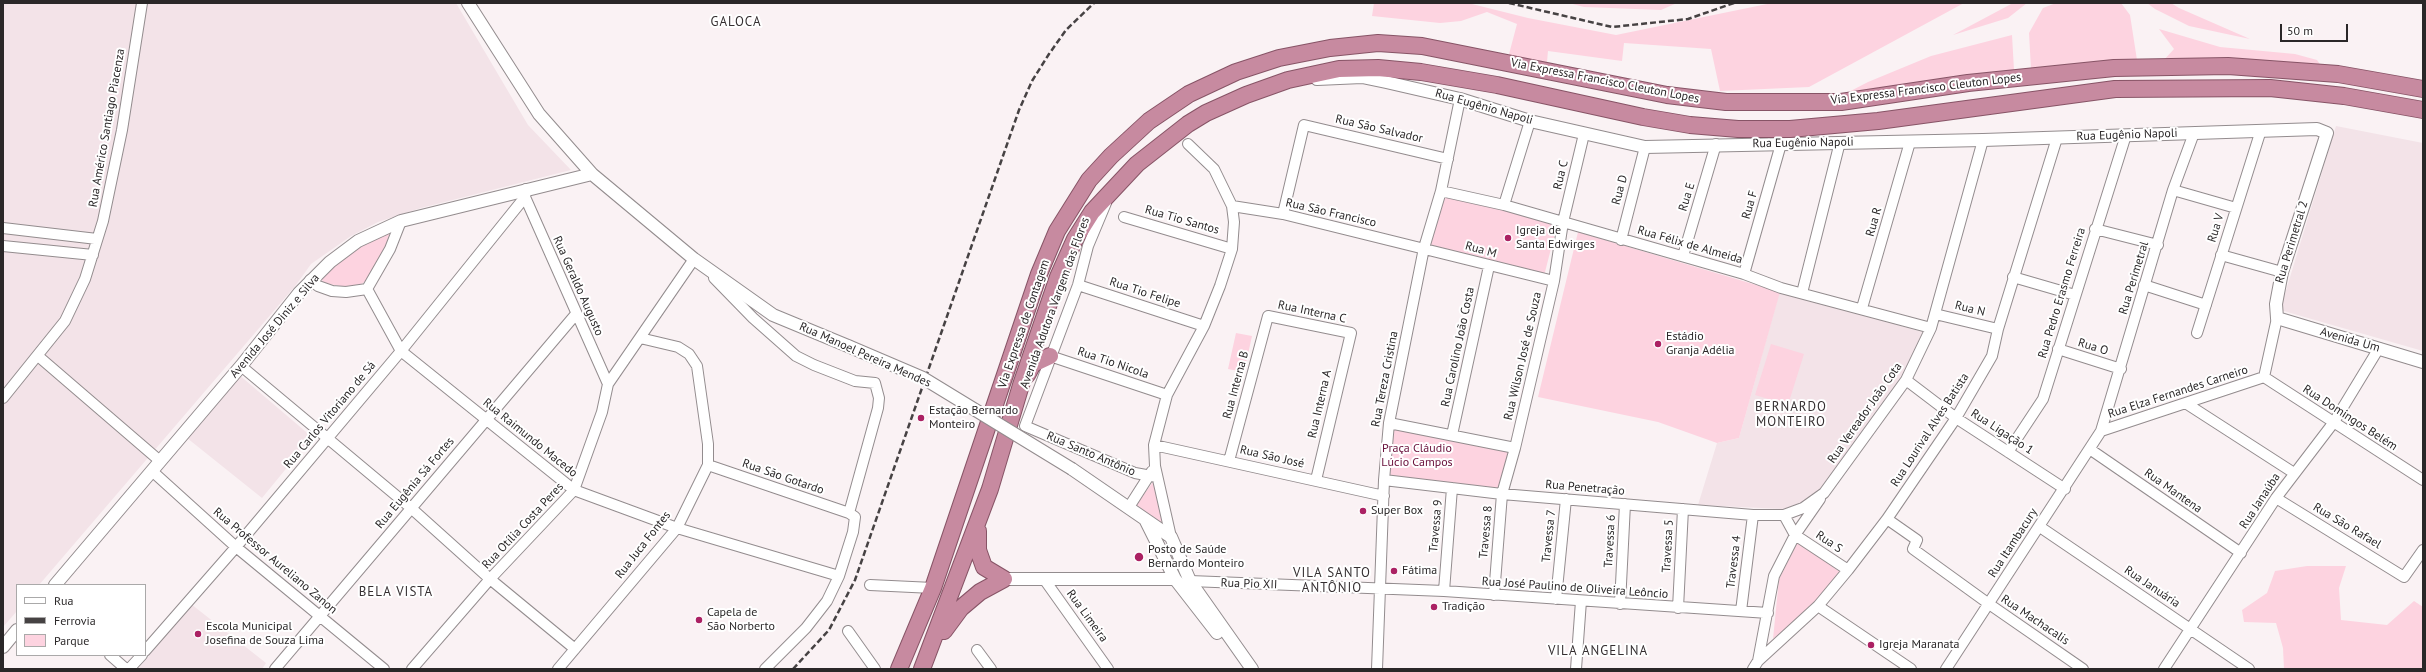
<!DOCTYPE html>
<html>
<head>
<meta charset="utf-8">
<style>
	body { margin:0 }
	#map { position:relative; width:2426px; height:672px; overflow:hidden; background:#faf2f4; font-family:"PT Sans",sans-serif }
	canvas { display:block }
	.frame { position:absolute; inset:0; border:4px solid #2a2728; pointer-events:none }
	.legend { position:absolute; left:16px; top:584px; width:130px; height:72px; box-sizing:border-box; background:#fff; border:1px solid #aaa9a9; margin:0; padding:5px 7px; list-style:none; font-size:12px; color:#2a2728 }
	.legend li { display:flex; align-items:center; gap:8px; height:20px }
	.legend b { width:20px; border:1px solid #aaa9a9 }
	.scale { position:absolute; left:2280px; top:24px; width:68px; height:18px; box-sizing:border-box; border:2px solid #2a2728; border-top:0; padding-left:5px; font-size:12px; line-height:14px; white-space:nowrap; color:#2a2728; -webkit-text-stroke:3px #fff; paint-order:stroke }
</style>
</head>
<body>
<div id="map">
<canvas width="2426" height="672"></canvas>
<div class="frame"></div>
<ul class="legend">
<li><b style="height:5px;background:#fff"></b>Rua</li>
<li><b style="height:5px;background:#464243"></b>Ferrovia</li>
<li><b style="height:11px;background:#fdd3e0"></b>Parque</li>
</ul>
<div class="scale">50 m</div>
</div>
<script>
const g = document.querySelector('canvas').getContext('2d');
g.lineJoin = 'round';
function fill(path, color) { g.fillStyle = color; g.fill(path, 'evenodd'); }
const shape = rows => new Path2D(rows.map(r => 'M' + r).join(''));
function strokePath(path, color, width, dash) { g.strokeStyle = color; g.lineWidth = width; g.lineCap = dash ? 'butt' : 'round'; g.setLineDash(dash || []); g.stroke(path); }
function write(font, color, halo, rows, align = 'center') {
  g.font = font + ' "PT Sans",sans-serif'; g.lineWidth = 4; g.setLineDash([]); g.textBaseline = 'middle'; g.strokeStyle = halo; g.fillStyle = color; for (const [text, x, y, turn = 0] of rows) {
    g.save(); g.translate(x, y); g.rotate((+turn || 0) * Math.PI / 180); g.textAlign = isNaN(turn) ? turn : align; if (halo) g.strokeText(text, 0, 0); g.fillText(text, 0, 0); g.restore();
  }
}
fill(shape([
	[3,3,456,3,528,125,571,170,421,208,378,222,351,236,311,264,296,285,39,585,17,585,17,611,3,627],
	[2336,126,2423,143,2423,351,2280,310],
	[1780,290,1925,333,1901,377,1821,489,1802,504,1783,509,1698,505,1717,443,1739,438],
	[238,374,312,437,262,498,187,438],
	[191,604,266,663,262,669,138,669]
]), '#f3e3e8');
fill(shape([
	[1374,3,1468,3,1528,18,1616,35,1772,3,1964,3,1809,87,1720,91,1711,49,1624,43,1622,61,1548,51,1547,62,1508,58,1517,24,1487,12,1461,21,1440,23,1372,16],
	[1569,3,1677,3,1661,10,1584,7],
	[2013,3,2027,3,2008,18,1953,35],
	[2056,3,2121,3,2130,15,2137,60,2031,69,2029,33,2043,8],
	[2147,3,2171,3,2179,8,2250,39,2189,26,2155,9],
	[2159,29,2220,47,2295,54,2317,60,2322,67,2163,61,2174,49],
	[2012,35,2014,70,1841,96,1868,82,1931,56],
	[1449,195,1557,225,1544,276,1425,243,1436,199],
	[390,232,382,257,373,273,363,283,352,288,323,283,321,276,353,249],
	[1578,232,1780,292,1739,438,1717,443,1658,422,1538,397],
	[1236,333,1252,336,1244,372,1228,369],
	[1771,344,1804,354,1788,405,1755,395],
	[1394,426,1509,449,1500,490,1390,477],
	[1153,482,1166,529,1136,505],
	[1798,541,1840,572,1816,603,1773,639,1779,579],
	[2307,566,2346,566,2339,588,2341,620,2387,625,2414,601,2423,607,2423,669,2284,669,2283,648,2276,623,2244,622,2242,610,2267,593,2275,571]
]), '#fdd3e0');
const minor = shape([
	[2173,190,2236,208],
	[1441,191,1504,205,1744,274,1781,288,1931,328],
	[525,197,608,384],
	[1106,203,1088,246,1078,285,1025,426,1135,473,1157,477],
	[1504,205,1530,121],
	[1232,206,1283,214,1554,281],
	[1283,214,1304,125,1448,159],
	[1124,217,1232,249],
	[3,228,97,239],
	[2095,229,2158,245],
	[1621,240,1645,147],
	[3,246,93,255],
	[2221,255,2282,272],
	[1683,256,1716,144],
	[1744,274,1781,144],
	[2013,277,2075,295],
	[714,278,753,318,796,356,814,365,855,381,875,383,879,398,878,408,849,513],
	[310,280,318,286,332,291,346,292,367,289,390,249,401,221],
	[1078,285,1204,326],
	[2144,285,2206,305],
	[367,289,401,351,574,490,677,528,839,576],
	[1802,293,1840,142],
	[1862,308,1910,142],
	[1935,314,1998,329],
	[2197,333,2261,130],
	[2058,349,2121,369],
	[38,356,160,461],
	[1050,356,1167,395],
	[241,366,411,508,490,579,575,649],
	[2264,377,2423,480],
	[2264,377,2277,318],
	[1906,380,1956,418,2065,489],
	[3,398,65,321,85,279,103,221,122,130,142,3],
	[2187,404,2294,473],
	[1389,423,1515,448],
	[2101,431,2264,377],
	[1452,435,1489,266],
	[1154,445,1384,496],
	[2091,450,2241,553],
	[2008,452,2043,399,2126,135],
	[1229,461,1268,316,1351,333,1316,480],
	[708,465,849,513,855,517,853,532,839,576,827,601,806,628,765,669],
	[152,471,236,547,384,669],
	[1384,480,1502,494,1753,515,1784,515,1803,508,1824,493,1906,380,1931,328,1983,140],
	[2276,498,2404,577,2423,550],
	[1129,507,1152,471],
	[1784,515,1795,535,1848,570],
	[1887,519,1917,540,1913,549,1989,604,2083,669],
	[2040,527,2249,669],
	[1171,537,1155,466,1154,445,1167,395,1204,326,1220,286,1232,249,1234,222,1232,206,1214,169,1188,144],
	[1044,579,1108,669],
	[1190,581,1444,591,1768,613],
	[870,585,933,588],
	[1444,591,1452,488],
	[1494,595,1502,494,1515,448,1554,281,1563,222,1584,134],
	[1556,599,1566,499],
	[1620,604,1625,504],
	[1818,606,1911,669],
	[1678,608,1683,509],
	[1741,611,1753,515],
	[848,631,875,669],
	[977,650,991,669],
	[145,651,236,547,401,351,525,197,526,189],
	[110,655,126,669],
	[1758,661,1774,576,1795,535,1820,499],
	[129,669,142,655],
	[275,669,576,314],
	[412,669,490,579,574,490,602,412,608,384,694,259],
	[558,669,677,528,708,465,708,444,697,366,689,354,678,347,640,338],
	[1377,669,1384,480,1389,423,1424,248,1441,191,1460,99],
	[1576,669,1581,601],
	[1753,669,1758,661,1818,606,1848,570,1887,519,1956,418,1992,356,1998,329,2057,138],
	[1946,669,2101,431,2173,190,2194,133],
	[2164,669,2276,498,2334,422,2379,348]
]);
const tertiary = shape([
	[468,3,539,114,592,174,694,259,773,315,848,346],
	[1317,79,1362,77,1386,82,1460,99,1530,121,1645,147,1983,140,2317,129,2327,133,2282,272,2276,304,2277,318,2423,362],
	[1072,469,1171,537,1190,581,1252,669],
	[1146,521,1175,579,1217,633],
	[1004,579,1175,579],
	[55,585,241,366,299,293,330,262,358,241,401,221,592,174],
	[3,647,17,630]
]);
const trunk = shape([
	[1027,375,1033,364,1050,356],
	[944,631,961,608,980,592,1004,579,984,567,978,550,978,531],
	[899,669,933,588,1039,274,1057,231,1089,180,1111,156,1149,121,1189,94,1236,72,1279,58,1330,48,1378,43,1422,46,1667,95,1726,102,1841,102,1968,83,2114,68,2228,66,2338,74,2423,89],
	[922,669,990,489,1021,385,1058,277,1075,239,1092,212,1137,164,1188,124,1206,113,1246,95,1288,80,1339,69,1378,68,1421,72,1497,85,1643,117,1690,125,1738,129,1790,129,1878,121,2115,89,2270,88,2344,96,2423,110]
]);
strokePath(minor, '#938c8e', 12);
strokePath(tertiary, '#938c8e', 14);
strokePath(trunk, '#875466', 18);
strokePath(minor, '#fff', 10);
strokePath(tertiary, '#fff', 12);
strokePath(trunk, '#c78aa0', 16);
strokePath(shape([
	[1509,3,1612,27,1688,19,1734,3],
	[793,669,829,630,855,580,1019,110,1032,81,1049,54,1066,30,1094,3]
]), '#464243', 2.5, [6, 3]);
const tertiaryBridge = shape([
	[848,346,923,378,1072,469]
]);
strokePath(tertiaryBridge, '#938c8e', 14, []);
strokePath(tertiaryBridge, '#fff', 12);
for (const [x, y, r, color] of [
	[1508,238,4,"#ab2163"],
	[1658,344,4,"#ab2163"],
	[921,418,4,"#ab2163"],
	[1363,511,4,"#ab2163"],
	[1139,557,5,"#ab2163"],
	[1394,571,4,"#ab2163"],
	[1434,607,4,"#ab2163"],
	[699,620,4,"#ab2163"],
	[198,634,4,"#ab2163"],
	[1871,645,4,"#ab2163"]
]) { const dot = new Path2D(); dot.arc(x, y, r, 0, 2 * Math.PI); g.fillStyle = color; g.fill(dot); strokePath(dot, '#fff', 1.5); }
write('12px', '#2a2728', '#fff', [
	["Via Expressa Francisco Cleuton Lopes",1605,81,11],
	["Via Expressa Francisco Cleuton Lopes",1926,89,-7],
	["Rua Eugênio Napoli",1484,107,16],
	["Rua Américo Santiago Piacenza",107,128,-80],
	["Rua São Salvador",1379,129,13],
	["Rua Eugênio Napoli",2127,135,-2],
	["Rua Eugênio Napoli",1803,143,-1],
	["Rua C",1561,175,-77],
	["Rua D",1620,190,-75],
	["Rua E",1687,197,-73],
	["Rua F",1750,205,-74],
	["Rua São Francisco",1331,213,13],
	["Rua Tio Santos",1182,220,16],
	["Rua R",1874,222,-74],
	["Rua V",2216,228,-73],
	["Rua Perimetral 2",2292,242,-73],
	["Rua Félix de Almeida",1690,245,16],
	["Rua M",1481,250,16],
	["Rua Perimetral",2134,278,-73],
	["Rua Geraldo Augusto",578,286,66],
	["Rua Tio Felipe",1145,293,18],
	["Rua Pedro Erasmo Ferreira",2062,293,-73],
	["Avenida Adutora Vargem das Flores",1055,303,-70],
	["Rua N",1970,309,14],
	["Rua Interna C",1312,312,12],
	["Via Expressa de Contagem",1024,324,-71],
	["Avenida José Diniz e Silva",275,326,-50],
	["Avenida Um",2350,340,16],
	["Rua Carolino João Costa",1458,347,-78],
	["Rua O",2093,347,17],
	["Rua Manoel Pereira Mendes",865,355,24],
	["Rua Wilson José de Souza",1523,356,-77],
	["Rua Tio Nicola",1113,363,19],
	["Rua Tereza Cristina",1385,379,-79],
	["Rua Interna B",1236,385,-75],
	["Rua Elza Fernandes Carneiro",2178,392,-18],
	["Rua Interna A",1320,404,-77],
	["Rua Vereador João Cota",1865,413,-55],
	["Rua Carlos Vitoriano de Sá",330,415,-50],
	["Rua Domingos Belém",2350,418,33],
	["Rua Lourival Alves Batista",1930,430,-57],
	["Rua Ligação 1",2002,432,33],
	["Rua Raimundo Macedo",530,438,39],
	["Rua Santo Antônio",1091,454,23],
	["Rua São José",1272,457,13],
	["Rua São Gotardo",783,477,19],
	["Rua Eugênia Sá Fortes",415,483,-50],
	["Rua Penetração",1585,488,5],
	["Rua Mantena",2173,491,35],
	["Rua Janaúba",2260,501,-57],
	["Rua Otília Costa Peres",523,526,-47],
	["Travessa 9",1436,526,-85],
	["Rua São Rafael",2347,526,31],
	["Travessa 8",1486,532,-85],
	["Travessa 7",1549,536,-84],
	["Travessa 6",1610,541,-87],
	["Rua S",1829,542,34],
	["Rua Itambacury",2013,543,-57],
	["Rua Juca Fontes",643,545,-52],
	["Travessa 5",1668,546,-87],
	["Rua Professor Aureliano Zanon",275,561,40],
	["Travessa 4",1734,562,-83],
	["Rua Pio XII",1249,584,2],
	["Rua Januária",2152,587,34],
	["Rua José Paulino de Oliveira Leôncio",1575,588,4],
	["Rua Limeira",1087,616,54],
	["Rua Machacalis",2035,620,34]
]);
write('12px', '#2a2728', '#fff', [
	["Igreja de",1516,231],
	["Santa Edwirges",1516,245],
	["Estádio",1666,337],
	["Granja Adélia",1666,351],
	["Estação Bernardo",929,411],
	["Monteiro",929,425],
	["Super Box",1371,511],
	["Posto de Saúde",1148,550],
	["Bernardo Monteiro",1148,564],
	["Fátima",1402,571],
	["Tradição",1442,607],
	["Capela de",707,613],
	["São Norberto",707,627],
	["Escola Municipal",206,627],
	["Josefina de Souza Lima",206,641],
	["Igreja Maranata",1879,645]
], 'left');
write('12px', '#680f3a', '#fff', [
	["Praça Cláudio",1417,449],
	["Lúcio Campos",1417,463]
]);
g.letterSpacing = '1px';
write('13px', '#342e30', '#fff', [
	["GALOCA",736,22],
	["BERNARDO",1791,407],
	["MONTEIRO",1791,422],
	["VILA SANTO",1332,573],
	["ANTÔNIO",1332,588],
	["BELA VISTA",396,592],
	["VILA ANGELINA",1598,651]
]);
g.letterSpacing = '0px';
</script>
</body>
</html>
